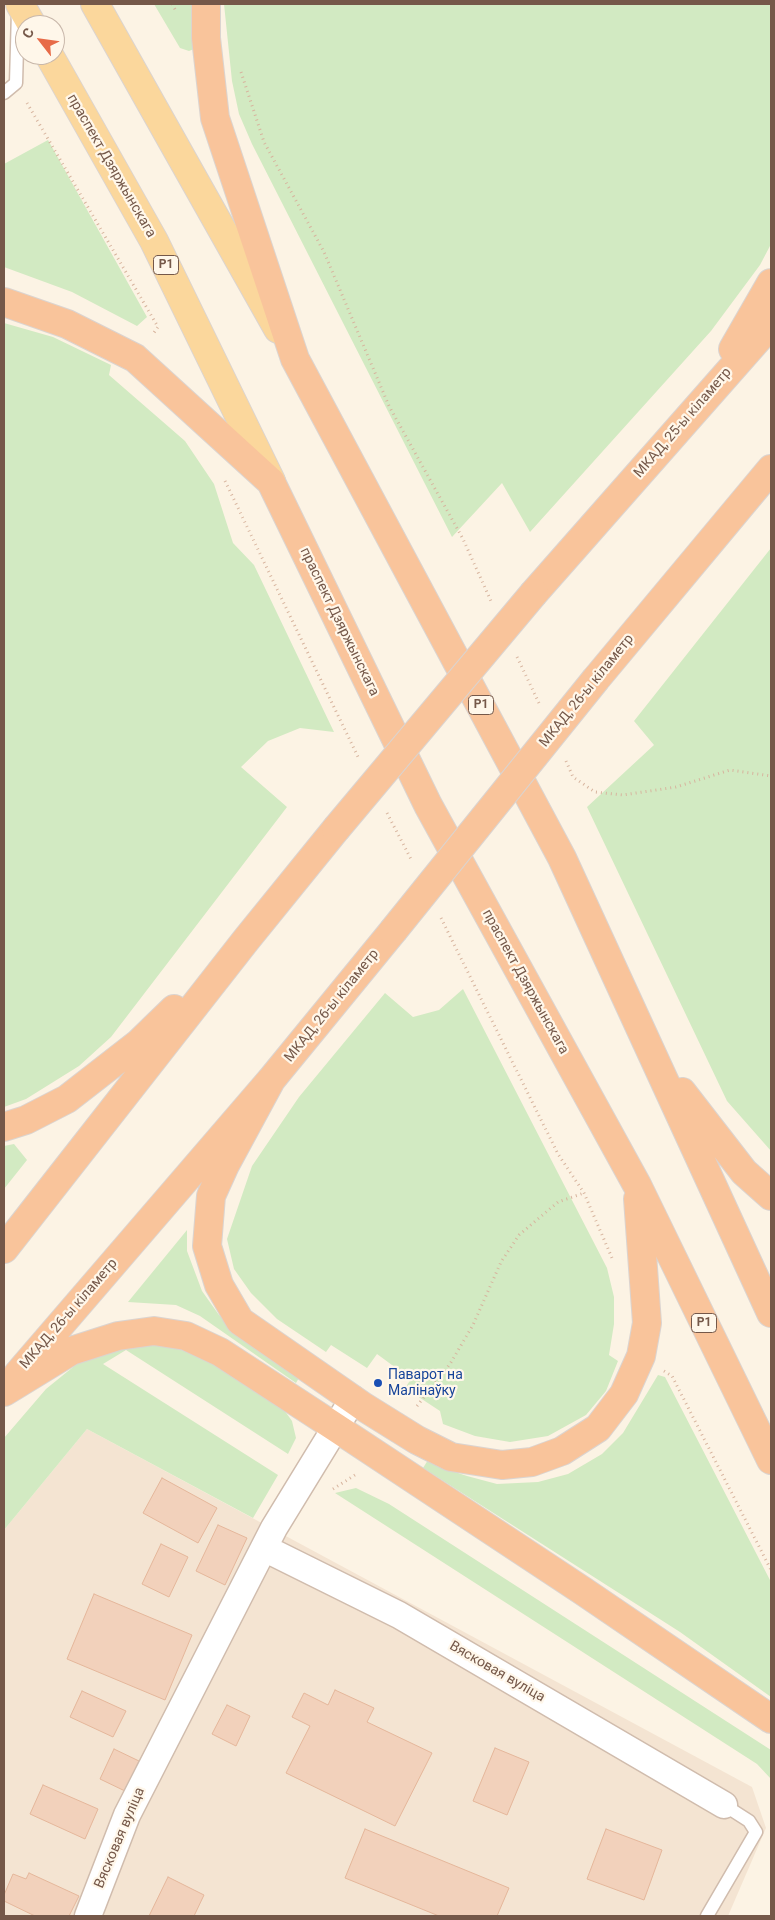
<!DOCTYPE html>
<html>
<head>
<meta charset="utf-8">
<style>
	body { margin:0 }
	#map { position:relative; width:775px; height:1920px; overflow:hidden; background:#fcf3e4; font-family:Roboto,sans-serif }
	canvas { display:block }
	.frame { position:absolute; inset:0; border:5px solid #755849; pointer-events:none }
	.north { position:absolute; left:15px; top:15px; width:50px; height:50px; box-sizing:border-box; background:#fff7ea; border:1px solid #c8b7aa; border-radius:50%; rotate:300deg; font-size:14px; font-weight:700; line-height:20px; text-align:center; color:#755849 }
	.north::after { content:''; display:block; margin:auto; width:18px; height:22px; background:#e76b48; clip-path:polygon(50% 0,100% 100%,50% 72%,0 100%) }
</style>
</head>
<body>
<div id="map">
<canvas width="775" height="1920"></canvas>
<div class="frame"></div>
<div class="north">С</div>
</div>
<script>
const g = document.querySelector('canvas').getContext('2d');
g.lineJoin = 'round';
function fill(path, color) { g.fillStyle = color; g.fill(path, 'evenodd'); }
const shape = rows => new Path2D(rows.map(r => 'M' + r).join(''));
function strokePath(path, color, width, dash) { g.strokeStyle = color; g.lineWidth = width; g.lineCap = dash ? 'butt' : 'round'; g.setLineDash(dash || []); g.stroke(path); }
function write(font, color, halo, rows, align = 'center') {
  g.font = font + ' Roboto,sans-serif'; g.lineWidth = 4.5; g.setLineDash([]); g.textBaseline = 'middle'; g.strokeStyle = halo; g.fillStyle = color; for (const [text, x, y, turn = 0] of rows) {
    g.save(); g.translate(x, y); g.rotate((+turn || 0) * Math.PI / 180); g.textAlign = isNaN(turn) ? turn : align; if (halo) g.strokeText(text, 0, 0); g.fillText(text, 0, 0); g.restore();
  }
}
fill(shape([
	[87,1429,752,1787,766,1828,728,1916,4,1916,4,1530]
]), '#f4e4d2');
fill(shape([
	[154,4,195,4,194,49,189,51,180,48],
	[224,4,771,4,771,244,760,265,711,331,530,532,502,483,452,537,252,144,239,114,232,81],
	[48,140,147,317,137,326,72,292,4,267,4,164],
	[4,323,53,337,111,365,109,375,185,441,214,484,233,543,254,565,334,732,300,728,268,741,241,767,287,807,111,1037,79,1066,26,1099,4,1107],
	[771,548,771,1151,727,1101,587,807,654,745,634,721],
	[463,989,607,1268,614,1297,614,1324,609,1355,618,1361,606,1391,586,1415,548,1436,510,1442,475,1436,443,1424,440,1411,405,1388,411,1379,377,1354,367,1368,331,1345,326,1352,277,1319,251,1293,234,1269,227,1239,252,1166,299,1097,385,993,413,1017,439,1010],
	[14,1144,27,1160,4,1189,4,1146],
	[187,1230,187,1251,202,1291,219,1315,300,1376,296,1383,200,1316,176,1305,128,1302],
	[138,1340,184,1343,282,1407,292,1421,296,1438,288,1454,126,1350,103,1364,278,1475,253,1518,87,1429,4,1530,4,1438,46,1389,78,1363],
	[658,1375,665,1377,771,1582,771,1697,680,1632,423,1468,428,1460,437,1466,467,1476,497,1484,538,1482,568,1474,602,1454,623,1433],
	[356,1488,389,1504,771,1750,771,1779,757,1764,335,1493]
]), '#d2eac2');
const building = shape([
	[162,1478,217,1508,198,1543,143,1513,162,1478],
	[218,1525,247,1538,225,1585,196,1571,218,1525],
	[161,1544,188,1557,169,1597,142,1584,161,1544],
	[94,1594,192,1635,165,1700,67,1659,94,1594],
	[335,1690,374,1708,367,1722,432,1753,395,1826,286,1773,310,1726,292,1717,304,1693,328,1705,335,1690],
	[82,1691,126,1711,113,1737,70,1717,82,1691],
	[227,1705,250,1716,236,1746,212,1734,227,1705],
	[495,1748,529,1762,507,1815,473,1801,495,1748],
	[114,1749,139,1761,125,1791,100,1779,114,1749],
	[43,1785,98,1809,85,1839,30,1814,43,1785],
	[365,1829,509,1888,497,1916,439,1916,345,1878,365,1829],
	[606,1829,662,1850,644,1900,587,1879,606,1829],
	[29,1873,79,1896,69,1916,35,1916,4,1901,4,1895,13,1874,26,1879,29,1873],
	[168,1877,204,1895,194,1916,149,1916,168,1877]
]);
fill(building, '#f2d1bb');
strokePath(building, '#e5b79b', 1);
const service = shape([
	[4,93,16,83,18,11],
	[707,1916,756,1832,749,1821,724,1805]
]);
const minor = shape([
	[264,1548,399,1615,724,1805],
	[88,1916,127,1815,274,1528,353,1399]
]);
const primary = shape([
	[20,4,32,25],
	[95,4,278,329],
	[49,55,154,241,271,481]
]);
const trunk = shape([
	[206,4,206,38,215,118,295,359,562,858,771,1313],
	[4,302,67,324,135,358,271,482,428,805,637,1185,771,1460],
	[733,349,771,283],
	[534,593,771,324],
	[596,679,771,469],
	[271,1080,225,1165,211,1196,207,1246,219,1285,240,1321,364,1407,417,1440,451,1457,502,1465,532,1462,562,1451,598,1428,624,1394,641,1356,647,1323,638,1199],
	[682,1092,744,1172,771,1196],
	[4,1127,26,1120,67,1099,139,1043,174,1009],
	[4,1249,246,940,336,829],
	[18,1374,271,1080,393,931],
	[4,1392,71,1351,118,1336,154,1331,186,1336,220,1352,335,1427,583,1591,771,1719]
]);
strokePath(service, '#d0bcad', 15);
strokePath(minor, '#d0bcad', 29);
strokePath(primary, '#dbd4d0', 30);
strokePath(trunk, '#dbd4d0', 30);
strokePath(shape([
	[172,4,176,11],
	[241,72,264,142,324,252,389,406,463,539,491,601],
	[27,103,158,327,153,334],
	[225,481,358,757],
	[517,657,539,703],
	[566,761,573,777,595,792,623,795,676,787,730,770,771,776],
	[387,813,412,861],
	[441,918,558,1154,584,1193,612,1258],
	[664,1371,672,1376,771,1570],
	[417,1406,450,1364,473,1325,501,1262,519,1235,558,1202,584,1193],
	[333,1489,355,1475]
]), '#d7b49e', 3, [1, 4]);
strokePath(service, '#fff', 12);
strokePath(minor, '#fff', 26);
strokePath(primary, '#fbd79c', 28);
strokePath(trunk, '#f9c49b', 28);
const trunkBridge = shape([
	[336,829,534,593],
	[393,931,596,679]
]);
strokePath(trunkBridge, '#dbd4d0', 30, []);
strokePath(trunkBridge, '#f9c49b', 28);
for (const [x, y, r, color] of [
	[378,1383,5,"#1a4fb4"]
]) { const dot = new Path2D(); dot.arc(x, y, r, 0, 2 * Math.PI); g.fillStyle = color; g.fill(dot); strokePath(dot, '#fff7ea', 2); }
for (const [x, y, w] of [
	[166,265,25],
	[481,705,25],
	[704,1323,25]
]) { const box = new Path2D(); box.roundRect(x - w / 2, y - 9.5, w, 19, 4); g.fillStyle = '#fff7ea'; g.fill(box); strokePath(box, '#755849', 1); }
write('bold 12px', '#755849', null, [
	["Р1",166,265],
	["Р1",481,705],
	["Р1",704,1323]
]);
write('14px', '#755849', '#fff7ea', [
	["праспект Дзяржынскага",111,166,60],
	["МКАД, 25-ы кіламетр",683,423,-49],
	["праспект Дзяржынскага",339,622,64],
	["МКАД, 26-ы кіламетр",587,691,-51],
	["праспект Дзяржынскага",525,982,61],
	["МКАД, 26-ы кіламетр",332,1006,-51],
	["МКАД, 26-ы кіламетр",69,1314,-49],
	["Вясковая вуліца",497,1672,30],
	["Вясковая вуліца",120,1838,-67]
]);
write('14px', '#164399', '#fff7ea', [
	["Паварот на",388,1375],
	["Малінаўку",388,1391]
], 'left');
</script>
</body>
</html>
